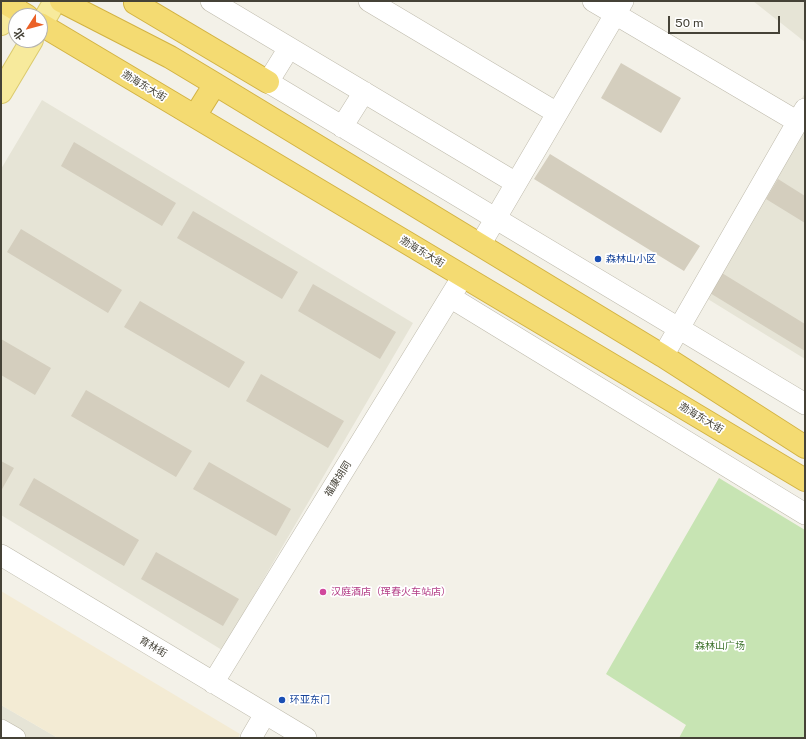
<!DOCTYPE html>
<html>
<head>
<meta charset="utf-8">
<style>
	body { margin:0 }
	#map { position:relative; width:806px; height:739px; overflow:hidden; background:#f3f1e8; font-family:"Public Sans","Noto Sans SC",sans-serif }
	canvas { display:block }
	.frame { position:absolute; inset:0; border:2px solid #454237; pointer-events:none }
	.north { position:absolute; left:8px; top:8px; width:40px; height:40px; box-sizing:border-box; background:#fff; border:1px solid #b5b3af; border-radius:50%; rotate:234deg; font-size:11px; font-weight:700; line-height:16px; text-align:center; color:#454237 }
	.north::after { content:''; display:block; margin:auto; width:14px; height:18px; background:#eb6127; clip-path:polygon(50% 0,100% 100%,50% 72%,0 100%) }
	.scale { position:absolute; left:668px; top:16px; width:112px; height:18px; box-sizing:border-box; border:2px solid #454237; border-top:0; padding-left:5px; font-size:12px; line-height:14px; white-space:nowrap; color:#454237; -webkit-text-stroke:3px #fff; paint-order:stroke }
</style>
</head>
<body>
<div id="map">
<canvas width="806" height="739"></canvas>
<div class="frame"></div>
<div class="north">北</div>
<div class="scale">50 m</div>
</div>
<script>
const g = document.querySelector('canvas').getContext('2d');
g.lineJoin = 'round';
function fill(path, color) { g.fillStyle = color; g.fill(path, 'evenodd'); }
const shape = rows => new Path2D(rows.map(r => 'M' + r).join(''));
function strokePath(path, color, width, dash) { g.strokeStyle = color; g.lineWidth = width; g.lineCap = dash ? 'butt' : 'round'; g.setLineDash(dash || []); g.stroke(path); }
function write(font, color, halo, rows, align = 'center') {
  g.font = font + ' "Public Sans","Noto Sans SC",sans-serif'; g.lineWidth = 3.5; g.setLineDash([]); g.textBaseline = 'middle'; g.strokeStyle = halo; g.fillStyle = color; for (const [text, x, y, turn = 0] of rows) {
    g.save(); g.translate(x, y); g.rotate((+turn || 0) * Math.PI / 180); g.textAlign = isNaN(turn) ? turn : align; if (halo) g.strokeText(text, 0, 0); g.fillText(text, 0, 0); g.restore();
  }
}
fill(shape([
	[753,1,805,1,805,42],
	[805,93,805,359,690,288],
	[42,100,413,323,222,650,1,515,1,169],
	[1,705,58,738,1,738]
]), '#e6e4d6');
fill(shape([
	[1,591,240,734,238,738,58,738,1,705]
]), '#f3ebd4');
fill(shape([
	[719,478,805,530,805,738,679,738,686,725,606,674]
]), '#c7e4b3');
fill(shape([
	[621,63,681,98,661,133,601,98],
	[74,142,176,203,162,226,61,166],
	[550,154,700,246,684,271,534,179],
	[778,179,805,196,805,223,766,199],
	[193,211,298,272,282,299,177,238],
	[21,229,122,290,108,313,7,252],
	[717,270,805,324,805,351,705,290],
	[313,284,396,332,380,359,298,311],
	[140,301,245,362,229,388,124,327],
	[1,339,51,368,35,395,1,375],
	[261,374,344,421,328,448,246,401],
	[86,390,192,451,176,477,71,416],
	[1,461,14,468,1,491],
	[209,462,291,509,276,536,193,489],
	[34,478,139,540,124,566,19,505],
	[156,552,239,599,223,626,141,579]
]), '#d4cebe');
const minor = shape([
	[211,1,516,183],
	[369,1,557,113],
	[593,1,798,122],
	[289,48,268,82,805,404],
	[342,127,364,92],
	[480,245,623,1],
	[450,297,805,514],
	[663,356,805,109],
	[1,555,306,738],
	[213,683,463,276],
	[1,730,15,738],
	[251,738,265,714]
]);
const major = shape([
	[1,24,15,1],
	[40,27,55,1],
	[1,92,32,40]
]);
const highway = shape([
	[2,1,27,16],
	[61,1,170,57,215,84,663,356,805,447],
	[135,3,268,82],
	[40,24,805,480],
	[195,116,215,84]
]);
strokePath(minor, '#bebaab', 22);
strokePath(major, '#dbca6d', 24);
strokePath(highway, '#d2b242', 24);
strokePath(minor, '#fff', 21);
strokePath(major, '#f7ea9c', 22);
strokePath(highway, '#f4db72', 22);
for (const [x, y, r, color] of [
	[598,259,4,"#1a4fb4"],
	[323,592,4,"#d1479c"],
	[282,700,4,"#1a4fb4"]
]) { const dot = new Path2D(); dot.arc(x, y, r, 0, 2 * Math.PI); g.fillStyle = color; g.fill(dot); strokePath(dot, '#fff', 1.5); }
write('10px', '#454237', '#fff', [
	["渤海东大街",144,86,31],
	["渤海东大街",422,252,31],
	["渤海东大街",701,418,31],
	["福康胡同",338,479,-58],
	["育林街",153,647,31]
]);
write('10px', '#164399', '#fff', [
	["森林山小区",606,259],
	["环亚东门",290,700]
], 'left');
write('10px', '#b23c85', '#fff', [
	["汉庭酒店（珲春火车站店）",331,592]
], 'left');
write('10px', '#3e732e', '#fff', [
	["森林山广场",720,646]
]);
</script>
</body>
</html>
